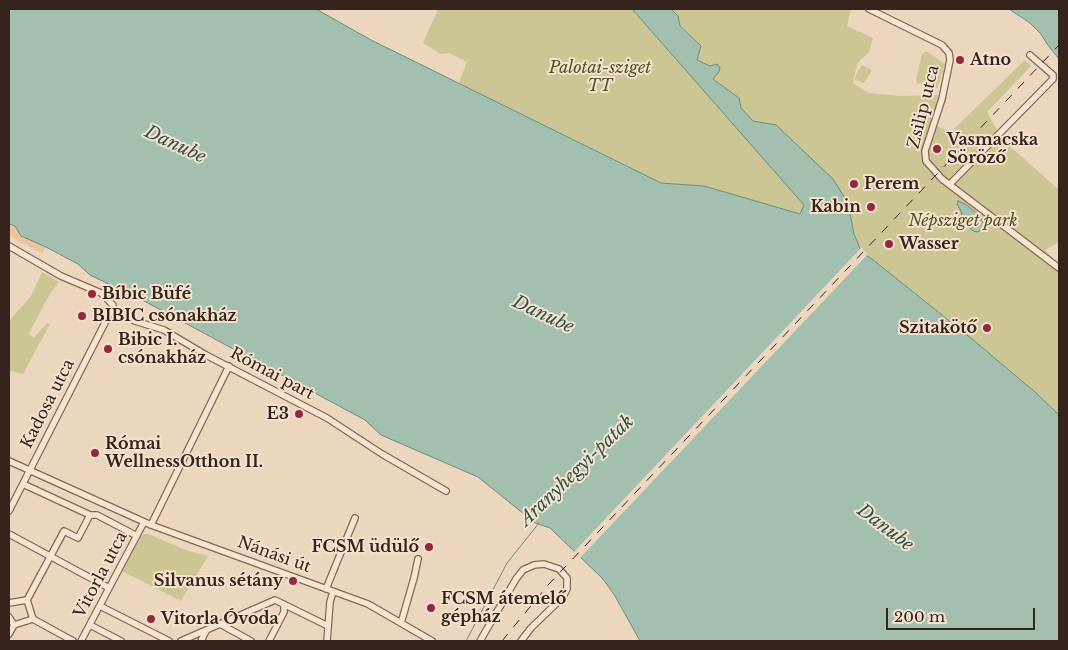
<!DOCTYPE html>
<html>
<head>
<meta charset="utf-8">
<style>
	body { margin:0 }
	#map { position:relative; width:1068px; height:650px; overflow:hidden; background:#edd6be; font-family:"Libre Baskerville",serif }
	canvas { display:block }
	.frame { position:absolute; inset:0; border:10px solid #35231c; pointer-events:none }
	.scale { position:absolute; left:886px; top:608px; width:149px; height:22px; box-sizing:border-box; border:2px solid #35231c; border-top:0; padding-left:6px; font-size:15px; line-height:18px; white-space:nowrap; color:#35231c; -webkit-text-stroke:4px #f5e2ce; paint-order:stroke }
</style>
</head>
<body>
<div id="map">
<canvas width="1068" height="650"></canvas>
<div class="frame"></div>
<div class="scale">200 m</div>
</div>
<script>
const g = document.querySelector('canvas').getContext('2d');
g.lineJoin = 'round';
function fill(path, color) { g.fillStyle = color; g.fill(path, 'evenodd'); }
const shape = rows => new Path2D(rows.map(r => 'M' + r).join(''));
function strokePath(path, color, width, dash) { g.strokeStyle = color; g.lineWidth = width; g.lineCap = dash ? 'butt' : 'round'; g.setLineDash(dash || []); g.stroke(path); }
function write(font, color, halo, rows, align = 'center') {
  g.font = font + ' "Libre Baskerville",serif'; g.lineWidth = 4; g.setLineDash([]); g.textBaseline = 'middle'; g.strokeStyle = halo; g.fillStyle = color; for (const [text, x, y, turn = 0] of rows) {
    g.save(); g.translate(x, y); g.rotate((+turn || 0) * Math.PI / 180); g.textAlign = isNaN(turn) ? turn : align; if (halo) g.strokeText(text, 0, 0); g.fillText(text, 0, 0); g.restore();
  }
}
fill(shape([
	[438,9,632,9,805,205,800,215,704,186,661,183,459,83,467,62,449,53,440,54,423,43],
	[671,9,851,9,847,26,873,38,869,52,857,64,853,83,868,93,900,96,940,95,932,124,951,132,1025,60,1031,66,987,112,1002,139,1059,190,1059,242,1045,250,1059,264,1059,415,1035,392,972,339,862,253,854,234,848,203,776,125,753,121,741,108,739,98,713,79,719,72,720,68,710,66,697,60,701,46,680,26,678,16],
	[925,52,928,52,945,64,938,87,935,89,917,83,916,79,922,54],
	[862,65,872,70,864,83,855,80,856,75],
	[42,272,59,282,50,294,29,333,34,338,47,323,50,324,23,374,11,371,9,376,9,321,31,296],
	[143,534,148,534,186,550,208,556,181,601,122,571]
]), '#cbc693');
fill(shape([
	[9,224,15,226,46,247,42,253,9,236]
]), '#e9c59b');
const water = shape([
	[9,9,316,9,371,40,661,183,704,186,800,214,804,205,632,9,671,9,678,16,680,26,701,46,697,60,710,66,717,64,720,68,719,72,713,79,739,98,741,108,753,121,776,125,833,179,848,203,854,234,862,253,872,259,972,339,1035,392,1059,415,1059,641,640,641,615,596,603,579,550,528,535,523,478,477,381,435,365,420,148,303,90,275,78,264,46,247,21,236,15,226,9,224,9,9],
	[1009,9,1059,9,1059,59,1047,44,1041,34,1030,23,1009,9],
	[958,201,965,204,979,215,986,228,977,232,973,231,962,221,961,211,957,204,958,201]
]);
fill(water, '#a2bfb0');
strokePath(water, '#698c7c', 1);
fill(shape([
	[862,247,864,251,868,254,579,559,573,553]
]), '#edd6be');
strokePath(shape([
	[466,641,507,563,539,523]
]), '#698c7c', 1);
const minor = shape([
	[869,9,942,45,949,53,950,60,942,99,925,151,926,161,942,179,1059,268],
	[950,184,1053,79,1053,75,1030,55],
	[9,246,61,276,101,293,113,305,112,309,135,321,164,330,206,355,327,418,382,454,446,491],
	[9,461,151,525,368,604,432,641],
	[23,484,90,515,97,515,137,536],
	[9,511,112,309],
	[151,525,229,366],
	[9,534,109,588],
	[326,589,355,518],
	[27,600,64,531,78,538,90,515],
	[9,603,27,600,33,619,73,641],
	[100,606,169,641],
	[9,617,14,625,33,619],
	[401,623,414,578,418,559],
	[220,624,251,641],
	[90,625,121,641],
	[9,634,14,625],
	[81,641,144,522],
	[181,641,275,600,328,626],
	[201,641,206,631],
	[269,641,284,612,284,605],
	[327,641,330,602,333,592],
	[480,641,516,579,523,570,534,565,544,564,559,569,567,578,567,589,563,597,531,628,521,641]
]);
strokePath(minor, '#856657', 8);
strokePath(minor, '#f8e5d1', 5.5);
strokePath(shape([
	[502,641,548,585,1059,45]
]), '#35231c', 1, [9, 9]);
for (const [x, y, r, color] of [
	[960,60,5,"#93283e"],
	[937,149,5,"#93283e"],
	[854,184,5,"#93283e"],
	[871,207,5,"#93283e"],
	[889,244,5,"#93283e"],
	[92,294,5,"#93283e"],
	[82,316,5,"#93283e"],
	[987,328,5,"#93283e"],
	[108,349,5,"#93283e"],
	[299,414,5,"#93283e"],
	[95,453,5,"#93283e"],
	[429,547,5,"#93283e"],
	[293,581,5,"#93283e"],
	[431,608,5,"#93283e"],
	[151,619,5,"#93283e"]
]) { const dot = new Path2D(); dot.arc(x, y, r, 0, 2 * Math.PI); g.fillStyle = color; g.fill(dot); strokePath(dot, '#f5e2ce', 2); }
write('bold 16px', '#35231c', '#f5e2ce', [
	["Atno",970,60],
	["Vasmacska",947,140],
	["Söröző",947,158],
	["Perem",864,184],
	["Kabin",861,207,"right"],
	["Wasser",899,244],
	["Bíbic Büfé",102,294],
	["BIBIC csónakház",92,316],
	["Szitakötő",977,328,"right"],
	["Bibic I.",118,340],
	["csónakház",118,358],
	["E3",289,414,"right"],
	["Római",105,444],
	["WellnessOtthon II.",105,462],
	["FCSM üdülő",419,547,"right"],
	["Silvanus sétány",283,581,"right"],
	["FCSM átemelő",441,599],
	["gépház",441,617],
	["Vitorla Óvoda",161,619]
], 'left');
write('italic 16px', '#4e5123', '#f5e2ce', [
	["Palotai-sziget",600,68],
	["TT",600,86],
	["Népsziget park",963,221]
]);
write('16px', '#35231c', '#f5e2ce', [
	["Zsilip utca",924,107,-76],
	["Római part",272,374,28],
	["Kadosa utca",48,404,-63],
	["Nánási út",274,555,20],
	["Vitorla utca",101,575,-62]
]);
write('italic 18px', '#2b5449', '#f5e2ce', [
	["Danube",175,145,25],
	["Danube",543,315,25],
	["Aranyhegyi-patak",577,471,-44],
	["Danube",885,528,37]
]);
</script>
</body>
</html>
